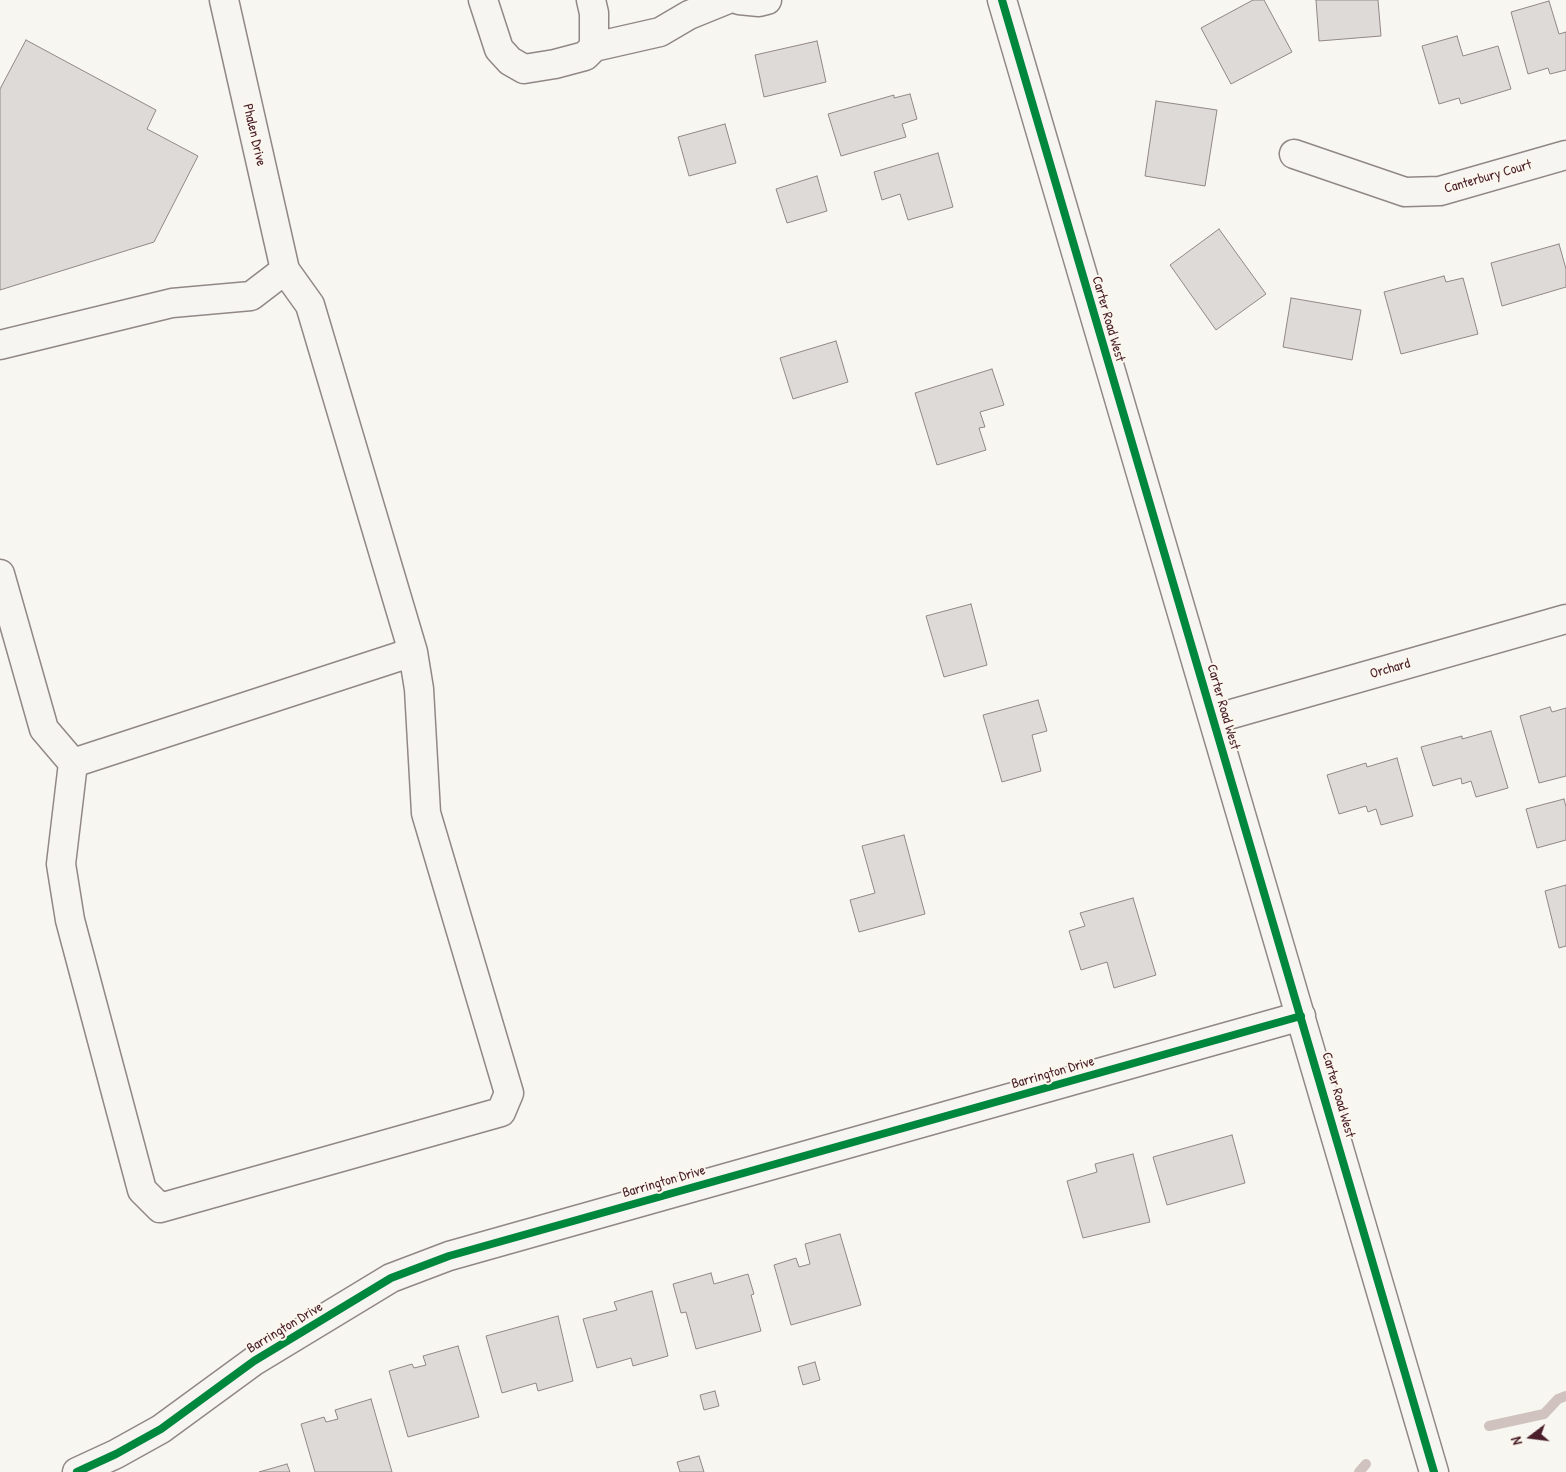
<!DOCTYPE html>
<html>
<head>
<meta charset="utf-8">
<style>
	body { margin:0 }
	#map { position:relative; width:1566px; height:1472px; overflow:hidden; background:#f8f6f0; font-family:"Patrick Hand",sans-serif }
	canvas { display:block }
	.north { position:absolute; left:1506px; top:1412px; width:50px; height:50px; -webkit-text-stroke:4px #fbf7ec; paint-order:stroke; rotate:255deg; font-size:14px; font-weight:700; line-height:20px; text-align:center; color:#4a1f2b }
	.north::after { content:''; display:block; margin:auto; width:18px; height:22px; background:#4a1f2b; clip-path:polygon(50% 0,100% 100%,50% 72%,0 100%) }
</style>
</head>
<body>
<div id="map">
<canvas width="1566" height="1472"></canvas>
<div class="north">N</div>
</div>
<script>
const g = document.querySelector('canvas').getContext('2d');
g.lineJoin = 'round';
const shape = rows => new Path2D(rows.map(r => 'M' + r).join(''));
function strokePath(path, color, width, dash) { g.strokeStyle = color; g.lineWidth = width; g.lineCap = dash ? 'butt' : 'round'; g.setLineDash(dash || []); g.stroke(path); }
function fill(path, color) { g.fillStyle = color; g.fill(path, 'evenodd'); }
function write(font, color, halo, rows, align = 'center') {
  g.font = font + ' "Patrick Hand",sans-serif'; g.lineWidth = 4; g.setLineDash([]); g.textBaseline = 'middle'; g.strokeStyle = halo; g.fillStyle = color; for (const [text, x, y, turn = 0] of rows) {
    g.save(); g.translate(x, y); g.rotate((+turn || 0) * Math.PI / 180); g.textAlign = isNaN(turn) ? turn : align; if (halo) g.strokeText(text, 0, 0); g.fillText(text, 0, 0); g.restore();
  }
}
strokePath(shape([
	[1489,1426,1544,1414,1558,1399,1566,1396],
	[1359,1472,1366,1464]
]), '#d0c3bf', 10);
const building = shape([
	[1253,0,1264,0,1292,52,1231,84,1201,28,1253,0],
	[1316,0,1378,0,1381,36,1319,41,1316,0],
	[1549,1,1559,34,1566,32,1566,70,1550,74,1548,68,1528,74,1511,12,1549,1],
	[1457,36,1463,56,1498,46,1511,89,1461,104,1459,98,1439,104,1422,46,1457,36],
	[26,40,156,110,147,129,198,156,154,242,0,290,0,89,26,40],
	[817,41,826,82,764,97,755,55,817,41],
	[910,94,917,119,902,124,906,137,841,156,828,114,894,95,894,98,910,94],
	[1156,101,1217,110,1205,186,1145,176,1156,101],
	[725,124,736,163,689,176,678,137,725,124],
	[938,153,953,207,908,220,900,194,882,200,874,172,938,153],
	[817,176,827,211,787,223,776,189,817,176],
	[1219,229,1266,294,1216,330,1170,265,1219,229],
	[1559,244,1566,269,1566,287,1502,306,1491,263,1559,244],
	[1444,276,1446,282,1463,278,1478,334,1401,354,1384,292,1444,276],
	[1291,298,1361,310,1352,360,1283,347,1291,298],
	[836,341,848,382,793,399,780,358,836,341],
	[992,369,1004,405,980,412,985,427,979,428,986,450,937,465,915,393,992,369],
	[971,604,987,665,944,677,926,616,971,604],
	[1038,700,1047,731,1032,735,1041,771,1002,782,983,715,1038,700],
	[1550,707,1552,712,1566,708,1566,776,1539,783,1520,716,1550,707],
	[1491,731,1508,788,1476,797,1471,781,1462,784,1461,778,1433,786,1421,747,1462,736,1462,739,1491,731],
	[1397,758,1413,816,1381,825,1376,809,1368,812,1366,806,1339,814,1327,775,1366,763,1367,767,1397,758],
	[1564,799,1566,807,1566,840,1537,848,1526,809,1564,799],
	[904,835,925,914,859,932,850,900,875,893,862,846,904,835],
	[1566,885,1566,946,1559,948,1545,891,1566,885],
	[1133,898,1156,975,1114,988,1107,962,1081,970,1069,931,1085,926,1080,913,1133,898],
	[1232,1135,1245,1183,1167,1205,1153,1157,1232,1135],
	[1133,1154,1150,1222,1083,1238,1067,1181,1097,1172,1095,1164,1133,1154],
	[840,1234,861,1305,791,1325,774,1265,796,1258,799,1267,810,1264,805,1244,840,1234],
	[711,1273,714,1284,748,1274,754,1294,751,1295,761,1331,696,1349,686,1312,681,1313,673,1284,711,1273],
	[652,1291,668,1356,633,1366,631,1358,597,1368,583,1319,617,1310,614,1302,652,1291],
	[558,1316,573,1381,538,1391,536,1383,502,1393,486,1336,558,1316],
	[458,1346,479,1417,408,1437,389,1371,412,1364,414,1368,426,1365,423,1356,458,1346],
	[815,1362,820,1380,803,1385,798,1367,815,1362],
	[715,1391,719,1406,704,1410,700,1395,715,1391],
	[371,1399,392,1472,315,1472,301,1424,324,1417,326,1422,338,1419,335,1410,371,1399],
	[699,1456,704,1472,680,1472,677,1462,699,1456],
	[287,1464,290,1472,259,1472,287,1464]
]);
fill(building, '#dedad7');
strokePath(building, '#918787', 1);
const minor = shape([
	[483,0,499,49,510,61,524,69,555,64,585,56,594,47,594,13,591,0],
	[739,0,759,2,767,0],
	[1002,0,1434,1472],
	[594,47,660,32,689,15,726,0],
	[1294,154,1405,192,1440,191,1566,155],
	[0,345,172,303,251,296,285,270],
	[0,574,44,729,73,763,413,652,310,305,285,270,224,0],
	[1214,719,1566,619],
	[73,763,61,864,70,920,142,1190,160,1208,501,1112,509,1093,426,813,419,689,413,652],
	[77,1472,116,1454,161,1429,254,1361,391,1278,449,1256,1301,1016]
]);
strokePath(minor, '#918787', 31);
strokePath(minor, '#f6f5f1', 28);
strokePath(shape([
	[1002,0,1434,1472],
	[77,1472,116,1454,161,1429,254,1361,391,1278,449,1256,1301,1016]
]), '#00873e', 8);
write('14px', '#4a1f2b', '#fbf7ec', [
	["Phalen Drive",254,135,77],
	["Canterbury Court",1488,177,-16],
	["Carter Road West",1108,319,74],
	["Orchard",1390,669,-16],
	["Carter Road West",1223,707,74],
	["Barrington Drive",1053,1073,-16],
	["Carter Road West",1338,1095,74],
	["Barrington Drive",664,1182,-16],
	["Barrington Drive",285,1328,-31]
]);
</script>
</body>
</html>
